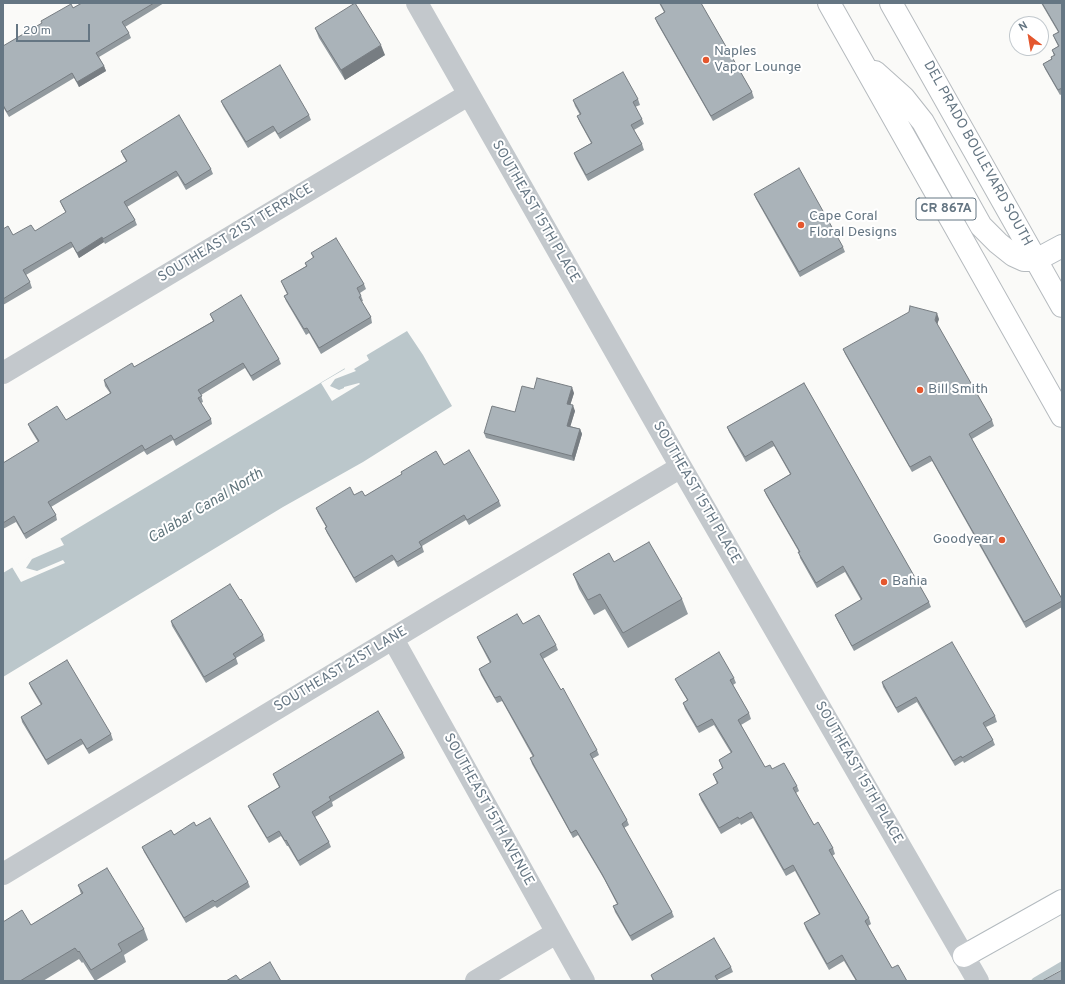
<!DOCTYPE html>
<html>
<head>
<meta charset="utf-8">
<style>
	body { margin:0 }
	#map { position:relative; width:1065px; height:984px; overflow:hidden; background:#fafaf8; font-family:Overpass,sans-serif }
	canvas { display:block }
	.frame { position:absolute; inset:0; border:4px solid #657683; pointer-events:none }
	.north { position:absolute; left:1009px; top:16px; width:40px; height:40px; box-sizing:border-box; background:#fff; border:1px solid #c1c8cd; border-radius:50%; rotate:329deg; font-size:11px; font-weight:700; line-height:16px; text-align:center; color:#657683 }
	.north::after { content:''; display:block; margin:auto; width:14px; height:18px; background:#e4572e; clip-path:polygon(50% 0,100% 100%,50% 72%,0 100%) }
	.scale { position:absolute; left:16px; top:24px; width:74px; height:18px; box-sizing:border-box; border:2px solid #657683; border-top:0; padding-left:5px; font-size:12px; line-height:14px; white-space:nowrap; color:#657683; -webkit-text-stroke:3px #fff; paint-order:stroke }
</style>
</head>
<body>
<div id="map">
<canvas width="1065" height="984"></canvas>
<div class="frame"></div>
<div class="north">N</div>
<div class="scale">20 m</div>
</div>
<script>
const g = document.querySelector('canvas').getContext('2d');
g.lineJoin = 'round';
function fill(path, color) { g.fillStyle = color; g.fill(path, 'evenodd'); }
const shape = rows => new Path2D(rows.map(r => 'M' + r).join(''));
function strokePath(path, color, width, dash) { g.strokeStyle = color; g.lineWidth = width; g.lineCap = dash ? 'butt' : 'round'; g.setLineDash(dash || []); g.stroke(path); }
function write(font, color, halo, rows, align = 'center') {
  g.font = font + ' Overpass,sans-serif'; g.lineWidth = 4; g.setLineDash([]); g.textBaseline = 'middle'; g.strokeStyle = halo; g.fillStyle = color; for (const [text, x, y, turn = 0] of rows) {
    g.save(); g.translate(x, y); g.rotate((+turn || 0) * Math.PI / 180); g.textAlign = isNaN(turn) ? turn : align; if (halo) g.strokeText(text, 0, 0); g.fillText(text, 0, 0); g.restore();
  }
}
fill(shape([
	[407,331,423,355,452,406,363,462,283,507,3,677,3,573]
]), '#bbc7cb');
fill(shape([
	[366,354,369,360,354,369,356,371,335,379,330,386,339,390,344,388,344,387,359,383,360,384,332,401,321,383,345,369,344,367],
	[60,538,64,545,32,559,26,568,37,571,63,560,65,563,21,582,12,567]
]), '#fafaf8');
strokePath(shape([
	[1035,981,1062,965]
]), '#bbc7cb', 7);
const secondary = shape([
	[1036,260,1062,246],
	[964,956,1062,901]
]);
const primary = shape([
	[829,3,1062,416],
	[891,3,1062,306],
	[875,72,904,98,923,122,981,226,998,243,1013,255,1024,260,1036,260]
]);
strokePath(secondary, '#b3babf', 24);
strokePath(primary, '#b5babe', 24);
strokePath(shape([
	[417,3,681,467,978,981],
	[3,373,468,95],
	[393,639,584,981],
	[3,874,440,610,681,467],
	[476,981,556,933]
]), '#c3c8cc', 22);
strokePath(secondary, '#fff', 22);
strokePath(primary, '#fff', 22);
fill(shape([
	[82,3,164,3,125,27,129,33,131,38,99,57,104,66,106,71,79,87,74,78,9,117,3,107,3,46],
	[659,3,701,3,752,92,754,98,713,121,657,23,655,18,664,12],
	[1041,3,1062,3,1062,94,1060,95,1045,69,1043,64,1051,59,1051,57,1054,56,1052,50,1058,46,1055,40,1053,35,1058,32],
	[315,28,385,55,345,80,319,38],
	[638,99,640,105,635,107,642,119,644,124,634,130,642,144,644,150,588,181,576,159,574,153,591,143,579,121,577,116,580,115,575,106,573,100],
	[221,101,309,115,311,120,280,139,275,131,248,148,223,106],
	[121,151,211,169,213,174,186,190,178,176,127,207,135,220,137,225,105,244,104,242,79,258,73,247,26,275,30,282,32,288,3,305,3,229,13,235,35,231,66,213,62,206,60,201,126,161,123,156],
	[754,194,843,247,845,252,800,277,756,199],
	[311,253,364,284,366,289,360,293,363,301,361,302,371,317,372,323,321,354,309,333,306,335,286,301,284,296,287,294,283,286,281,281,306,266,305,263,313,258],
	[210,314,279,359,281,364,253,381,245,368,201,395,203,402,201,403,211,419,212,424,176,446,173,440,147,455,144,451,51,507,56,515,57,520,26,539,16,522,3,529,3,463,38,442,30,429,28,424,66,420,110,393,105,386,104,380,134,367,213,321],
	[939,319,937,324,992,420,994,426,972,439,1062,599,1062,607,1026,628,932,461,912,472,845,354,843,349],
	[804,383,929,602,931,607,854,651,837,620,835,615,861,600,845,572,817,588,800,558,799,552,766,495,764,490,790,474,774,446,746,462,729,432,727,427],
	[534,389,574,393,570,405,575,411,570,426,580,429,582,434,574,461,486,438,484,433,515,412],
	[444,465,499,501,501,506,469,525,466,520,422,546,424,552,398,567,394,560,356,583,327,533,325,528,326,527,318,513,316,508,354,495,365,496,402,474,401,472],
	[614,562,682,599,688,614,628,648,605,609,594,615,579,589,573,574],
	[240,600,263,635,265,641,236,658,238,664,206,683,172,626,171,621],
	[523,624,556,645,558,650,543,659,561,690,597,750,599,755,592,759,627,820,629,825,624,828,672,912,674,917,632,941,615,912,613,906,617,904,604,879,578,835,573,838,532,764,530,758,533,757,502,701,497,703,481,675,479,669,490,663,479,642,477,637],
	[734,678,736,683,733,685,749,713,751,719,741,725,765,767,772,769,797,786,799,791,796,793,814,825,833,848,835,854,832,856,869,918,871,924,868,926,892,968,907,981,856,981,844,961,829,970,806,929,804,923,819,914,795,871,786,876,753,818,741,825,740,823,721,834,701,800,699,794,717,784,713,774,722,768,719,760,731,753,714,725,699,733,685,709,683,703,687,700,678,685,675,679],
	[882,682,995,716,997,722,986,727,993,740,995,745,964,763,963,761,955,766,917,702,898,713,883,687],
	[29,683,111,734,113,740,89,754,83,744,48,765,22,722,21,717,41,705,31,688],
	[403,753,405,758,332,802,333,806,315,817,329,842,331,847,300,866,288,846,287,846,281,836,269,843,250,811,248,806,279,787,275,779,273,774],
	[196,826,248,882,250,887,217,908,215,906,186,923,144,852,142,847],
	[78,885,144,929,148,940,124,955,126,962,95,981,83,962,82,963,79,959,43,981,3,981,31,925,81,894],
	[731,967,733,972,717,980,718,981,653,981,651,975]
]), '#929a9f');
fill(shape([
	[381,45,385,55,345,80,341,70],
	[104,66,106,71,79,87,77,82],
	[102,237,104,242,79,258,77,253],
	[937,313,939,319,937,325,935,320],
	[572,387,574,393,569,409,567,404],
	[573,405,575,411,569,431,567,426],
	[580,429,582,434,574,461,572,456]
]), '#777d82');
const building = shape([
	[82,3,154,3,122,22,129,33,96,53,104,66,77,82,72,73,7,112,3,105,3,46,42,23,41,21,71,4,73,8,82,3],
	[355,3,381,45,341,70,315,28,355,3],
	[660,3,701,3,752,92,711,116,655,18,665,12,660,3],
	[1042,3,1062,3,1062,88,1058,90,1043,64,1052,59,1051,57,1055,55,1052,50,1059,46,1053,35,1059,32,1042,3],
	[280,65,309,115,278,134,273,126,246,142,221,101,280,65],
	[623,72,638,99,633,102,642,119,631,125,642,144,586,175,574,153,592,143,577,116,581,114,573,100,623,72],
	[179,115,211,169,185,185,176,171,124,202,135,220,103,239,102,237,77,253,71,242,23,270,30,282,3,299,3,229,8,226,13,235,31,225,35,231,66,212,60,201,127,161,121,151,179,115],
	[799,168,843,247,799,272,754,194,799,168],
	[336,238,364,284,357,288,361,296,359,297,371,317,319,348,307,328,304,329,284,296,288,294,281,281,307,266,305,263,314,257,311,253,336,238],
	[241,295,279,359,251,376,243,363,198,390,202,396,198,398,211,419,174,440,171,435,145,450,142,445,48,502,56,515,24,534,14,516,3,523,3,463,39,441,28,424,57,406,66,420,111,393,104,380,132,363,134,367,214,321,210,314,241,295],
	[910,306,937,313,935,320,992,420,969,434,1062,599,1062,601,1024,622,930,456,910,467,843,349,909,312,910,306],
	[537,378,572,387,567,404,573,405,567,426,580,429,572,456,484,433,492,406,515,412,522,386,534,389,537,378],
	[804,383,929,602,852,646,835,615,862,599,843,566,816,583,798,552,800,552,764,490,791,474,772,441,745,457,727,427,804,383],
	[469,450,499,501,467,520,464,515,419,542,422,547,397,562,392,555,354,578,325,528,327,527,316,508,350,487,354,495,362,491,365,496,402,474,401,472,436,451,444,465,469,450],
	[649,542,682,599,623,633,600,594,588,600,573,574,609,553,614,562,649,542],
	[230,584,240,600,241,599,263,635,233,654,236,658,204,677,171,621,230,584],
	[517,614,523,624,539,615,556,645,540,654,561,690,563,688,597,750,590,754,627,820,622,824,672,912,630,936,613,906,618,904,602,874,576,830,571,833,530,758,534,756,500,696,495,698,479,669,491,662,477,637,517,614],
	[952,642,995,716,983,723,993,740,962,758,961,756,953,761,916,697,896,708,882,682,952,642],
	[719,652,734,678,730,680,749,713,738,720,765,767,770,765,772,769,784,763,797,786,793,788,814,825,818,822,833,848,829,850,869,918,865,921,892,968,898,965,907,981,857,981,842,955,827,964,804,923,820,914,793,865,784,870,751,812,739,819,738,817,719,828,699,794,718,783,713,774,723,768,719,760,732,752,712,719,697,727,683,703,688,700,675,679,719,652],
	[67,660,111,734,87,749,81,739,46,760,21,717,42,704,29,683,67,660],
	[378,711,403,753,329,797,331,800,312,812,329,842,298,861,286,840,285,841,279,831,267,838,248,806,280,787,273,774,378,711],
	[210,818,248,882,215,902,213,900,184,918,142,847,171,830,174,835,194,822,196,826,210,818],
	[107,868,144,929,118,944,122,951,91,970,79,951,78,952,75,948,20,981,3,981,3,922,22,910,31,925,83,893,78,885,107,868],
	[714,938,731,967,715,976,718,981,654,981,651,975,714,938],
	[270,962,281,981,226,981,236,975,240,980,270,962],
	[1062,970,1062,981,1042,981,1062,970]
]);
fill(building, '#aab3b9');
strokePath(building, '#777d82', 1);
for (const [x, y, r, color] of [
	[706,60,4,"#e4572e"],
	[801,225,4,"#e4572e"],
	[920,390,4,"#e4572e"],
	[1002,540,4,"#e4572e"],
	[884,582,4,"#e4572e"]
]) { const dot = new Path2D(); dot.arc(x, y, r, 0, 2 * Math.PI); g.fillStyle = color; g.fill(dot); strokePath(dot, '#fff', 1.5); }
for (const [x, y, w] of [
	[946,209,60]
]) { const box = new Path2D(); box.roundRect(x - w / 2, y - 11, w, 22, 3); g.fillStyle = '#fff'; g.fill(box); strokePath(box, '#657683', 1); }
write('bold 13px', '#657683', null, [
	["CR 867A",946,209]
]);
write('14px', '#657683', '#fff', [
	["Naples",714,52],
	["Vapor Lounge",714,68],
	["Cape Coral",809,217],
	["Floral Designs",809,233],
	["Bill Smith",928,390],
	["Goodyear",994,540,"right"],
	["Bahia",892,582]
], 'left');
write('14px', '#657683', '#fff', [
	["DEL PRADO BOULEVARD SOUTH",977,154,61],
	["SOUTHEAST 15TH PLACE",535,212,60],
	["SOUTHEAST 21ST TERRACE",236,234,-31],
	["SOUTHEAST 15TH PLACE",696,493,60],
	["SOUTHEAST 21ST LANE",341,670,-31],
	["SOUTHEAST 15TH PLACE",858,773,60],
	["SOUTHEAST 15TH AVENUE",488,810,61]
]);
write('italic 15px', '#60757c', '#fff', [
	["Calabar Canal North",206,507,-31]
]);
</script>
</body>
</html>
